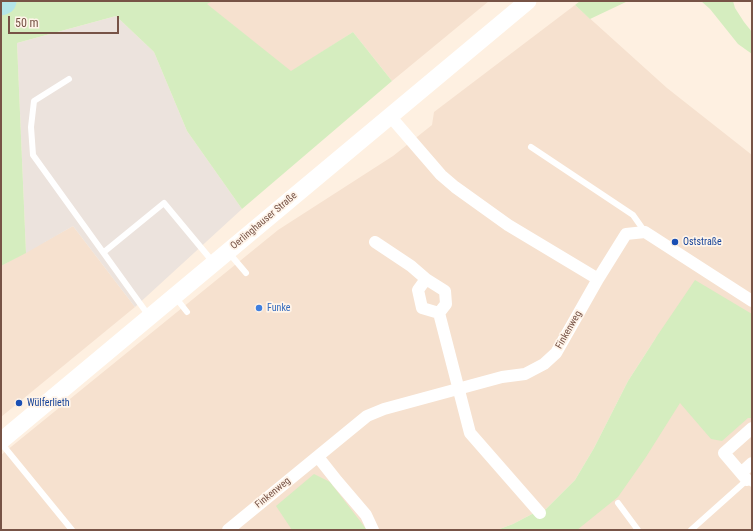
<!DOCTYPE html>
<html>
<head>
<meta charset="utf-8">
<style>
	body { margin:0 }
	#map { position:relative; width:753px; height:531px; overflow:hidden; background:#fef0e1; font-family:"Roboto Condensed",sans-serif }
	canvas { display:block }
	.frame { position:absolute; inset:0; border:2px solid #775346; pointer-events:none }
	.scale { position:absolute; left:8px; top:16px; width:111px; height:18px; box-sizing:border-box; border:2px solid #775346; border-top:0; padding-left:5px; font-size:12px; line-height:14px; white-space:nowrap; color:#775346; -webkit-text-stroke:3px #fff4e9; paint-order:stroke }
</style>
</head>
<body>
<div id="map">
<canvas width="753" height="531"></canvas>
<div class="frame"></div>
<div class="scale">50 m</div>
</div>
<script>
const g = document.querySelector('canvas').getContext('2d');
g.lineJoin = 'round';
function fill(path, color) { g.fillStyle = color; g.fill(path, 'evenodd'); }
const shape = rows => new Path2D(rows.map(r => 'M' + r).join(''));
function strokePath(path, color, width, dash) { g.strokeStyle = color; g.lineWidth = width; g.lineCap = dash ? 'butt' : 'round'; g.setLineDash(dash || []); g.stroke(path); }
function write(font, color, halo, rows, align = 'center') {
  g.font = font + ' "Roboto Condensed",sans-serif'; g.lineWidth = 3.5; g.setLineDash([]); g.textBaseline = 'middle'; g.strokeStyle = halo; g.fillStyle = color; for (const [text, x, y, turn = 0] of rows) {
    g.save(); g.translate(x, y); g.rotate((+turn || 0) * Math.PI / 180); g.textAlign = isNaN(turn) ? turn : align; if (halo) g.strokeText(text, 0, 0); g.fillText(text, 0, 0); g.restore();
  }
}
fill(shape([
	[213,1,489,1,392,81,353,32,291,72,206,4],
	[575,5,667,88,752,155,752,530,547,530,534,513,513,524,497,530,1,530,1,455,278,230,393,156,432,125,434,112],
	[657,336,556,523,546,509,575,480,594,448,628,381],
	[73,226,135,307,1,417,1,266]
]), '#f6e1cf');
fill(shape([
	[116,16,154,52,187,131,242,209,135,307,73,226,26,253,17,43]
]), '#ece3dd');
fill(shape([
	[1,1,213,1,207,4,291,71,353,32,392,81,242,209,187,131,154,52,116,16,17,43,26,253,1,266],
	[580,1,628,1,590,19,575,5],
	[701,1,733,1,735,8,744,22,752,32,752,54,738,44,710,9],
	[695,280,752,314,752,418,748,418,722,441,711,439,680,403,646,457,618,497,577,530,497,530,513,524,534,513,544,511,575,480,594,448,628,381,657,336],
	[314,474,330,482,367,530,292,530,276,506]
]), '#d5edbf');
strokePath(shape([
	[1,2,3,1]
]), '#b4e6e9', 27);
strokePath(shape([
	[69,79,34,101,31,127,33,155,149,316],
	[531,147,633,215,645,232],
	[104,252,164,203,213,262],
	[229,253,246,273],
	[176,298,187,312],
	[1,443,72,530],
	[618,503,638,530],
	[691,530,747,480,752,484]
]), '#fff', 6);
strokePath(shape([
	[390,116,441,175,455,187,508,225,598,279],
	[375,242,411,266,426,279,445,291,446,304,439,313,470,433,540,513],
	[426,279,418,290,422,308,439,313],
	[318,457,337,481,366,515,373,530],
	[741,473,752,463],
	[747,480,724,453,752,428],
	[228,530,367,416,384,409,502,377,525,374,544,364,556,353,598,279,626,234,645,232,752,301]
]), '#fff', 12);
strokePath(shape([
	[1,441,528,1]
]), '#fff', 17);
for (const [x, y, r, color] of [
	[675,242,4,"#1a4fb4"],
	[259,308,4,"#3f7fe0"],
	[19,403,4,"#1a4fb4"]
]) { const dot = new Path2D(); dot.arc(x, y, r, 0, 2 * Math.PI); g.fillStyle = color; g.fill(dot); strokePath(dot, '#fff4e9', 1.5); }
write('10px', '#775346', '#fff4e9', [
	["Oerlinghauser Straße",264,221,-40],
	["Finkenweg",569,330,-60],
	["Finkenweg",273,493,-39]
]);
write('10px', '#164399', '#fff4e9', [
	["Oststraße",683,242],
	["Wülferlieth",27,403]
], 'left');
write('10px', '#366cbe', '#fff4e9', [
	["Funke",267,308]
], 'left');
</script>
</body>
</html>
